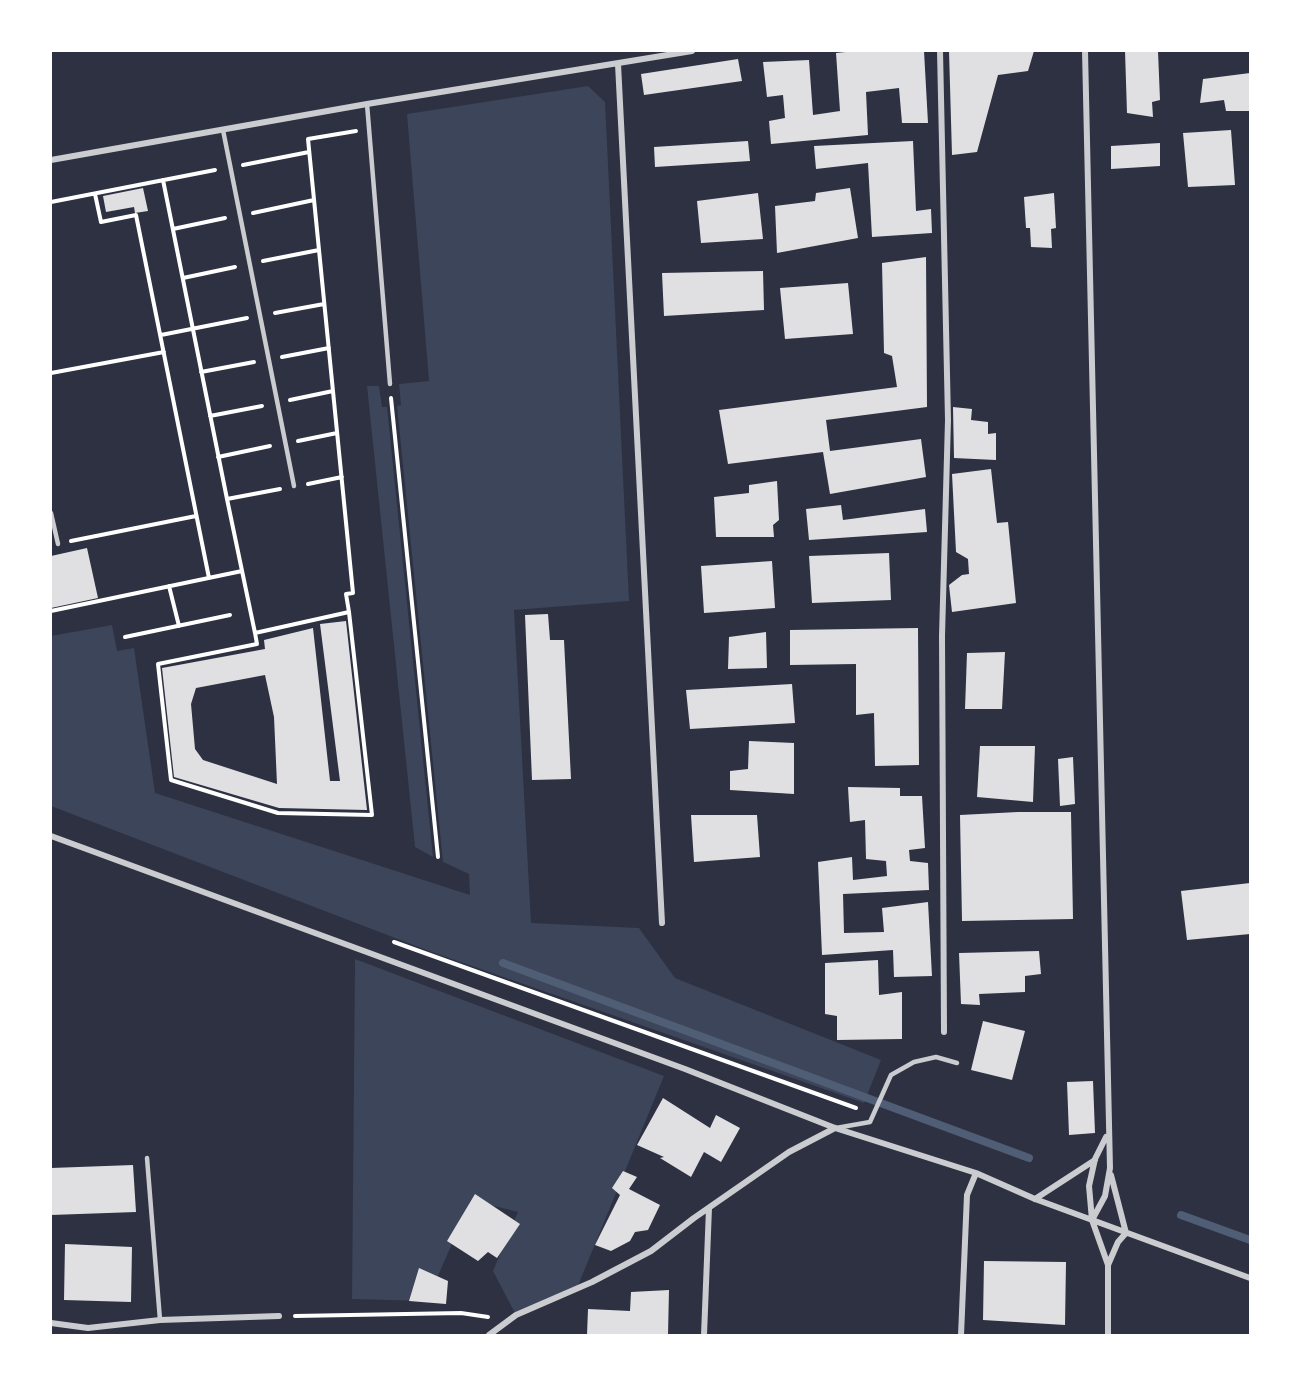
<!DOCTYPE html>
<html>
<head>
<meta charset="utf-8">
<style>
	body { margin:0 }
	#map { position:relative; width:1301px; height:1386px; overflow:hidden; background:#2d3142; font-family:"Playfair Display",serif }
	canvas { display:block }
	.frame { position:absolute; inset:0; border:52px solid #fff; pointer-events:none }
</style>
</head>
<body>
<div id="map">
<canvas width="1301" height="1386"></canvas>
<div class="frame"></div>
</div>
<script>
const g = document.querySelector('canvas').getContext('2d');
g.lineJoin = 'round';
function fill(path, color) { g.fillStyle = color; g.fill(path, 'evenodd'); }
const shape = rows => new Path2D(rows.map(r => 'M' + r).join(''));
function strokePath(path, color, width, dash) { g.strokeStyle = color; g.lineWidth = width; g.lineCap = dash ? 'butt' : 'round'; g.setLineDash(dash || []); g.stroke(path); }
fill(shape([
	[588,86,605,102,629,601,514,610,531,923,639,928,675,978,881,1060,864,1103,429,951,51,806,51,636,112,625,117,651,134,648,155,793,470,895,469,874,443,862,397,406,401,405,399,384,429,381,407,114],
	[367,386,379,386,382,407,387,407,433,857,415,847],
	[355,959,664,1076,577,1288,516,1315,493,1271,518,1212,471,1200,427,1301,352,1299]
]), '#3c4559');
strokePath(shape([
	[503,963,1029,1158],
	[1181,1215,1250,1240]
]), '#4f5d75', 8);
fill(shape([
	[855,51,924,51,928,123,902,123,899,88,866,92,868,135,771,144,769,121,785,118,783,95,767,97,763,62,809,60,813,115,840,111,836,53],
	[949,51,1034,51,1028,71,998,75,977,152,952,155],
	[1125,51,1158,51,1160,100,1152,102,1153,117,1127,113],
	[738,59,742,81,644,95,641,74],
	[1250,73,1250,111,1226,111,1224,100,1200,103,1203,79],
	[1231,130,1235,185,1188,187,1183,133],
	[748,141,750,161,655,167,654,147],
	[913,141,916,211,931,209,932,233,872,237,868,163,816,169,814,146],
	[1160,143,1160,166,1111,169,1111,146],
	[143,188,148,211,135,213,134,207,106,212,103,196],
	[850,188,858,238,777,253,775,206,815,201,816,193],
	[758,193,763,239,701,243,697,201],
	[1054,193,1056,228,1051,229,1052,248,1031,247,1030,228,1026,228,1024,197],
	[926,257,927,407,826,420,830,451,921,439,926,477,830,494,823,452,728,464,719,410,897,387,892,356,884,353,882,263],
	[763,271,764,310,664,316,662,273],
	[848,283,853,334,785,339,780,288],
	[953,407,972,409,971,420,988,422,988,434,996,433,996,460,954,458],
	[991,469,997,523,1008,522,1016,603,952,612,949,585,962,575,969,574,968,559,956,552,952,474],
	[777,481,779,520,773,525,774,537,716,537,714,497,749,493,749,485],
	[841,505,843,520,925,509,927,532,809,540,806,509],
	[87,548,98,598,51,608,51,556],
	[889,553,891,600,812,603,809,556],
	[772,561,775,608,704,613,701,566],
	[548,614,550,640,564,640,571,779,532,780,525,615],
	[346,621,367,810,279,808,174,777,162,668,265,649,264,640,313,628,330,781,340,781,320,624],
	[265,675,274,717,277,784,203,760,195,749,191,704,196,688],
	[918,628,919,765,875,766,874,713,856,715,856,664,790,665,790,630],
	[766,632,767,668,728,669,729,637],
	[1005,652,1002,709,965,709,967,653],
	[792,684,795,723,690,729,686,690],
	[749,741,794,743,794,794,730,790,730,771,748,769],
	[980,746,1035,746,1033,802,977,797],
	[1073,757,1075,804,1060,806,1058,759],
	[848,787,900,788,900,796,922,796,925,848,909,850,910,861,928,863,929,890,843,894,844,933,884,932,882,908,928,902,932,976,894,977,893,950,822,955,818,862,852,857,853,880,887,876,886,861,866,859,865,820,850,822],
	[1018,812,1071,812,1073,919,962,921,960,815],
	[691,815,757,815,760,857,694,862],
	[1250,883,1250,934,1187,940,1181,891],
	[1039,951,1041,974,1025,976,1025,992,979,994,980,1005,961,1004,959,953],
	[878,960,879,995,902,992,902,1039,837,1040,837,1016,825,1014,825,963],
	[983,1021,1025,1031,1012,1080,971,1070],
	[1093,1081,1095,1133,1069,1135,1067,1082],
	[663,1098,710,1128,716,1115,740,1128,721,1162,704,1152,691,1177,660,1158,664,1157,637,1145],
	[133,1165,136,1212,51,1215,51,1168],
	[623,1171,637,1177,629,1189,660,1205,648,1230,635,1232,630,1241,611,1251,595,1245,620,1195,612,1188],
	[475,1194,520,1224,497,1258,488,1252,478,1261,447,1241],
	[65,1244,132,1247,131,1302,64,1300],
	[984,1261,1066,1262,1065,1325,983,1320],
	[419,1268,448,1281,446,1304,409,1301],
	[669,1290,668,1335,587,1335,588,1309,630,1311,631,1292]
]), '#e0e0e3');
strokePath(shape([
	[243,165,309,152],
	[163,180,227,499],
	[95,194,101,222,136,215,209,578],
	[51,202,215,170],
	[253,213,314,200],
	[173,229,225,218],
	[263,261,319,250],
	[183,278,235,267],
	[275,313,324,304],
	[161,335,247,318],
	[282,357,329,348],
	[201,372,254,362],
	[51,373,164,352],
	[391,398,438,857],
	[290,400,333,391],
	[210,416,262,406],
	[298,441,337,433],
	[218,457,270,446],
	[308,484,342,477],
	[280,489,227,499,255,633,349,612,346,594,353,593,308,139,356,131],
	[71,541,196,516],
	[169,586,179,626],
	[51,611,242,571],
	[255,633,257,644,158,664,171,780,278,813,372,815,349,612],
	[125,637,230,615],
	[394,942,856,1108],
	[295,1316,461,1313,488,1317]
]), '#fff', 4);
strokePath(shape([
	[367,104,390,384],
	[223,130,294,486],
	[51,513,58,544],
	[836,1128,870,1122,891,1075,914,1062,936,1057,957,1063],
	[147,1158,160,1320]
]), '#caccd0', 4.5);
strokePath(shape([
	[940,51,948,420,942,636,944,1032],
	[1085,51,1110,1168,1105,1196,1092,1220],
	[618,64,662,923],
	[51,160,367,104,692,51],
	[51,836,685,1069,835,1128,976,1173,1035,1199,1250,1278],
	[1106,1137,1095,1159,1089,1186,1092,1220,1108,1265,1108,1335],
	[1111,1175,1126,1233],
	[1035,1199,1095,1160],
	[1108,1265,1118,1242,1126,1233],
	[51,1323,88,1328,160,1320,279,1316],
	[489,1335,516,1315,592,1282,651,1251,694,1218,789,1152,835,1128],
	[704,1335,709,1208],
	[961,1335,967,1195,976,1173]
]), '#caccd0', 6);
</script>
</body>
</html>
